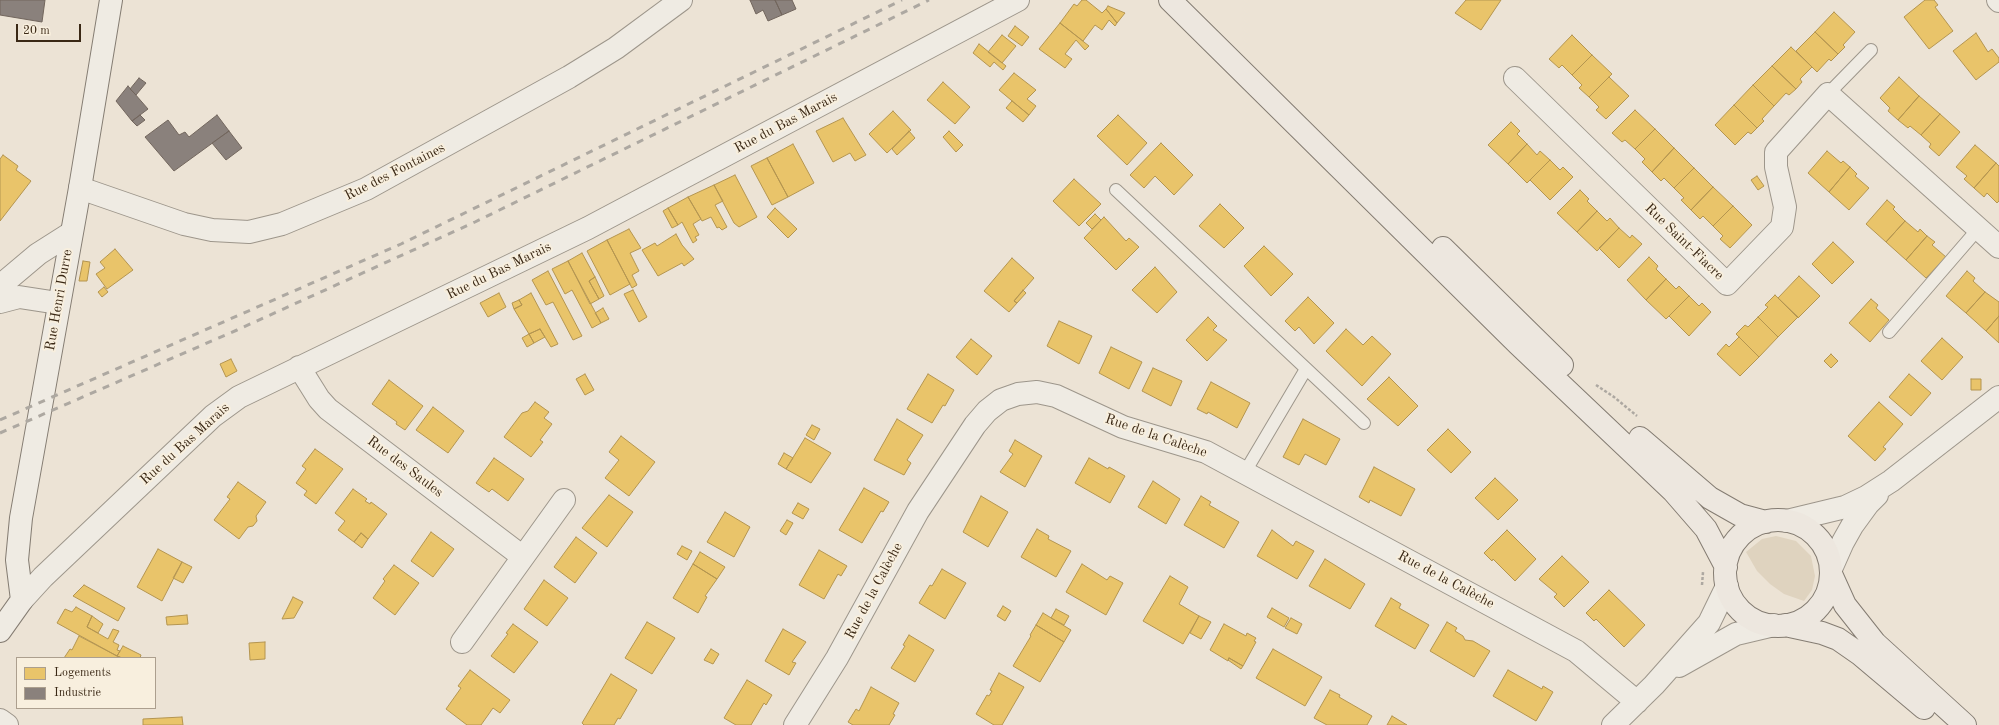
<!DOCTYPE html>
<html>
<head>
<meta charset="utf-8">
<style>
	body { margin:0 }
	#map { position:relative; width:1999px; height:725px; overflow:hidden; background:#ece3d5; font-family:"Old Standard TT",serif }
	canvas { display:block }
	.legend { position:absolute; left:16px; top:657px; width:140px; height:52px; box-sizing:border-box; background:#f8efde; border:1px solid #ac9f8e; margin:0; padding:5px 7px; list-style:none; font-size:12px; color:#3a2815 }
	.legend li { display:flex; align-items:center; gap:8px; height:20px }
	.legend b { width:20px; border:1px solid #ac9f8e }
	.scale { position:absolute; left:16px; top:24px; width:65px; height:18px; box-sizing:border-box; border:2px solid #3a2815; border-top:0; padding-left:5px; font-size:12px; line-height:14px; white-space:nowrap; color:#3a2815; -webkit-text-stroke:3px #f8efde; paint-order:stroke }
</style>
</head>
<body>
<div id="map">
<canvas width="1999" height="725"></canvas>
<ul class="legend">
<li><b style="height:11px;background:#e9c46a"></b>Logements</li>
<li><b style="height:11px;background:#8a817c"></b>Industrie</li>
</ul>
<div class="scale">20 m</div>
</div>
<script>
const g = document.querySelector('canvas').getContext('2d');
g.lineJoin = 'round';
function fill(path, color) { g.fillStyle = color; g.fill(path, 'evenodd'); }
const shape = rows => new Path2D(rows.map(r => 'M' + r).join(''));
function strokePath(path, color, width, dash) { g.strokeStyle = color; g.lineWidth = width; g.lineCap = dash ? 'butt' : 'round'; g.setLineDash(dash || []); g.stroke(path); }
function write(font, color, halo, rows, align = 'center') {
  g.font = font + ' "Old Standard TT",serif'; g.lineWidth = 4; g.setLineDash([]); g.textBaseline = 'middle'; g.strokeStyle = halo; g.fillStyle = color; for (const [text, x, y, turn = 0] of rows) {
    g.save(); g.translate(x, y); g.rotate((+turn || 0) * Math.PI / 180); g.textAlign = isNaN(turn) ? turn : align; if (halo) g.strokeText(text, 0, 0); g.fillText(text, 0, 0); g.restore();
  }
}
fill(shape([
	[1776,536,1796,541,1811,556,1815,576,1812,590,1804,601,1784,594,1770,584,1757,571,1746,552,1762,539]
]), '#dfd3bf');
const homes = shape([
	[1082,0,1086,0,1102,13,1106,9,1117,23,1115,26,1109,20,1102,30,1095,25,1083,41,1060,23,1074,4,1077,6,1082,0],
	[1466,0,1501,0,1481,30,1455,13,1466,0],
	[1925,0,1934,0,1938,5,1935,7,1953,31,1929,49,1904,17,1925,0],
	[1108,6,1125,13,1117,23,1106,9,1108,6],
	[1834,12,1855,32,1843,45,1845,47,1838,54,1815,32,1834,12],
	[1060,23,1089,46,1085,50,1076,40,1065,54,1072,59,1065,68,1039,49,1060,23],
	[1015,26,1029,37,1022,46,1008,36,1015,26],
	[1815,32,1838,54,1831,61,1829,59,1817,72,1796,51,1815,32],
	[1976,33,1988,52,1992,49,1999,58,1999,62,1976,80,1953,51,1976,33],
	[1002,35,1016,46,1002,63,988,52,1002,35],
	[1572,35,1592,55,1572,75,1562,65,1559,68,1549,59,1572,35],
	[979,44,1006,66,1003,70,994,62,990,67,973,53,979,44],
	[1791,47,1812,67,1800,79,1802,82,1796,89,1772,66,1791,47],
	[1592,55,1612,74,1589,97,1579,88,1582,85,1572,75,1592,55],
	[1772,66,1796,89,1789,95,1786,93,1774,106,1753,85,1772,66],
	[1014,73,1036,90,1027,99,1036,106,1029,115,999,90,1014,73],
	[1609,77,1629,96,1606,119,1596,110,1599,107,1589,97,1609,77],
	[1899,77,1919,96,1898,120,1888,111,1890,108,1880,98,1899,77],
	[943,82,970,107,955,124,927,100,943,82],
	[1753,85,1774,106,1762,119,1764,121,1757,128,1734,105,1753,85],
	[1919,96,1940,114,1921,135,1910,126,1908,128,1898,120,1919,96],
	[1012,101,1029,115,1023,122,1006,108,1012,101],
	[1734,105,1757,128,1751,134,1748,132,1735,145,1715,125,1734,105],
	[1635,110,1655,129,1635,149,1625,140,1622,142,1612,133,1635,110],
	[893,111,911,130,887,153,869,134,893,111],
	[1940,114,1960,132,1939,156,1929,147,1931,144,1921,135,1940,114],
	[1118,115,1147,143,1127,165,1097,136,1118,115],
	[843,118,866,155,855,161,850,153,833,162,816,131,843,118],
	[1511,122,1520,131,1517,134,1527,144,1508,164,1488,145,1511,122],
	[1655,129,1674,148,1652,172,1642,162,1645,159,1635,149,1655,129],
	[909,131,915,138,897,155,892,149,909,131],
	[949,131,963,145,956,152,943,137,949,131],
	[1161,143,1193,175,1174,195,1155,176,1144,188,1130,175,1161,143],
	[793,144,814,183,788,197,767,158,793,144],
	[1527,144,1537,155,1540,151,1550,160,1527,183,1508,164,1527,144],
	[1975,145,1996,163,1974,188,1964,179,1967,176,1956,167,1975,145],
	[1674,148,1694,168,1674,188,1664,178,1661,181,1652,172,1674,148],
	[1827,151,1841,163,1843,161,1850,167,1829,192,1808,173,1827,151],
	[3,155,18,166,16,170,31,181,0,221,0,159,3,155],
	[767,158,788,197,772,205,751,166,767,158],
	[1550,160,1560,170,1563,167,1573,177,1550,200,1530,180,1550,160],
	[1996,163,1999,166,1999,201,1997,203,1987,193,1984,197,1974,188,1996,163],
	[1850,167,1857,174,1855,176,1869,188,1849,210,1829,192,1850,167],
	[1694,168,1713,187,1691,210,1681,200,1684,198,1674,188,1694,168],
	[735,175,757,217,739,227,734,223,714,185,735,175],
	[1757,176,1764,186,1758,190,1751,180,1757,176],
	[1074,179,1101,204,1079,226,1053,201,1074,179],
	[714,185,723,201,715,205,727,227,722,230,719,227,717,228,711,217,702,221,688,197,714,185],
	[1713,187,1733,206,1713,226,1703,216,1700,219,1691,210,1713,187],
	[1580,190,1589,199,1587,201,1597,211,1577,232,1557,213,1580,190],
	[688,197,701,219,693,224,699,235,695,237,697,240,693,243,682,222,678,225,668,208,688,197],
	[1887,200,1895,207,1893,209,1905,221,1886,242,1866,224,1887,200],
	[1220,204,1244,228,1224,248,1199,226,1220,204],
	[1733,206,1752,225,1730,248,1720,239,1723,236,1713,226,1733,206],
	[668,208,678,225,672,228,663,211,668,208],
	[775,208,797,229,788,238,767,217,775,208],
	[1597,211,1607,221,1610,218,1619,228,1597,251,1577,232,1597,211],
	[1095,214,1101,220,1092,229,1086,223,1095,214],
	[1104,217,1126,241,1129,238,1139,247,1116,270,1084,238,1104,217],
	[1905,221,1918,232,1920,229,1927,236,1906,260,1886,242,1905,221],
	[1619,228,1630,238,1632,235,1642,244,1619,268,1599,248,1619,228],
	[629,229,641,248,630,253,639,271,632,275,637,285,632,288,607,240,629,229],
	[676,234,682,245,694,259,684,266,682,263,658,276,642,250,655,243,657,246,676,234],
	[1927,236,1935,242,1932,245,1946,257,1926,278,1906,260,1927,236],
	[607,240,630,284,610,295,587,251,607,240],
	[1833,242,1854,262,1832,284,1812,264,1833,242],
	[1264,246,1293,274,1271,296,1244,266,1264,246],
	[115,249,133,270,107,289,96,274,105,268,100,262,115,249],
	[582,253,595,277,589,281,599,299,590,304,568,261,582,253],
	[1649,257,1658,266,1656,269,1666,279,1646,300,1627,280,1649,257],
	[1012,258,1034,278,1014,301,1017,303,1009,312,984,291,1012,258],
	[83,261,90,262,87,281,79,281,83,261],
	[568,261,601,323,592,328,572,290,565,294,552,269,568,261],
	[1155,267,1177,292,1157,313,1132,290,1155,267],
	[548,271,582,336,573,340,553,302,546,305,532,280,548,271],
	[1967,271,1975,278,1973,281,1985,292,1966,313,1946,296,1967,271],
	[1799,276,1820,296,1798,318,1778,298,1799,276],
	[595,277,604,296,599,299,589,281,595,277],
	[1666,279,1676,289,1679,286,1689,296,1666,319,1646,300,1666,279],
	[104,287,108,292,102,297,98,292,104,287],
	[633,290,647,317,639,322,624,294,633,290],
	[1023,290,1026,293,1017,303,1014,301,1023,290],
	[1985,292,1999,302,1999,316,1986,331,1966,313,1985,292],
	[499,293,506,307,488,317,480,303,499,293],
	[531,293,558,344,551,347,540,329,529,334,514,309,522,305,519,300,531,293],
	[1775,295,1798,317,1778,337,1758,317,1768,307,1765,305,1775,295],
	[1689,296,1699,306,1702,303,1711,312,1689,336,1669,316,1689,296],
	[1308,297,1334,323,1314,344,1299,327,1295,331,1285,321,1308,297],
	[1871,299,1878,305,1876,308,1889,320,1870,342,1849,323,1871,299],
	[519,300,522,305,514,309,512,303,519,300],
	[603,308,609,319,601,323,595,313,603,308],
	[1999,316,1999,343,1986,331,1999,316],
	[1208,317,1217,326,1213,330,1227,340,1207,361,1186,340,1208,317],
	[1758,317,1778,337,1759,357,1736,334,1745,325,1748,327,1758,317],
	[1059,321,1092,336,1079,364,1047,346,1059,321],
	[540,329,545,337,534,343,529,334,540,329],
	[1346,329,1363,345,1372,336,1391,354,1362,386,1326,351,1346,329],
	[529,334,534,343,527,347,522,338,529,334],
	[1739,337,1759,357,1740,376,1717,354,1726,344,1729,347,1739,337],
	[1942,338,1963,357,1942,380,1921,361,1942,338],
	[971,339,992,356,977,375,956,357,971,339],
	[1111,347,1142,362,1129,389,1099,373,1111,347],
	[1831,354,1838,361,1831,368,1824,361,1831,354],
	[231,359,237,371,226,377,220,364,231,359],
	[1153,368,1182,381,1171,406,1142,391,1153,368],
	[585,374,594,390,585,395,576,379,585,374],
	[928,374,954,390,945,406,943,405,932,423,907,409,928,374],
	[1909,374,1931,393,1911,416,1889,397,1909,374],
	[1389,377,1418,406,1398,426,1367,399,1389,377],
	[1971,379,1981,379,1981,390,1971,390,1971,379],
	[389,380,423,406,405,430,396,424,397,422,372,404,389,380],
	[1211,382,1250,403,1237,428,1208,412,1207,414,1197,409,1211,382],
	[535,402,549,412,544,418,552,424,540,440,543,442,531,457,504,437,522,413,528,411,535,402],
	[1879,402,1903,424,1883,447,1886,449,1875,461,1848,436,1879,402],
	[433,407,464,431,448,453,416,430,433,407],
	[897,419,923,435,907,460,911,463,904,475,874,460,897,419],
	[1303,419,1340,439,1326,465,1305,454,1299,465,1283,457,1303,419],
	[812,425,820,429,814,440,806,435,812,425],
	[1448,429,1471,452,1451,473,1427,450,1448,429],
	[621,436,655,462,629,496,605,478,619,460,609,452,621,436],
	[805,438,831,453,811,483,786,469,805,438],
	[1015,440,1042,456,1025,487,1000,472,1013,454,1009,451,1015,440],
	[315,449,343,469,316,504,304,495,307,491,296,483,306,469,302,466,315,449],
	[784,453,793,458,786,469,778,464,784,453],
	[494,458,524,479,508,501,492,489,489,492,476,483,494,458],
	[1089,458,1108,469,1109,467,1125,476,1110,503,1075,483,1089,458],
	[1374,467,1415,489,1401,516,1370,500,1369,503,1359,497,1374,467],
	[1495,478,1518,500,1498,520,1475,498,1495,478],
	[1153,481,1180,499,1166,524,1138,507,1153,481],
	[238,482,266,502,256,516,257,521,253,526,248,527,239,539,214,520,230,499,227,497,238,482],
	[864,488,889,502,883,512,881,511,862,543,839,530,864,488],
	[353,489,367,499,365,501,370,504,371,502,387,514,368,539,361,533,354,542,338,530,345,521,335,513,353,489],
	[609,495,633,512,607,547,582,528,609,495],
	[981,496,1008,512,988,547,963,532,981,496],
	[1201,496,1211,502,1209,505,1239,522,1224,548,1184,525,1201,496],
	[798,503,809,509,803,519,792,513,798,503],
	[725,512,750,527,734,557,707,542,725,512],
	[787,520,793,523,786,535,780,531,787,520],
	[1037,529,1049,536,1048,539,1071,551,1056,577,1021,557,1037,529],
	[1272,530,1293,546,1296,541,1314,551,1297,579,1257,556,1272,530],
	[1507,530,1536,559,1515,581,1493,559,1492,561,1484,553,1507,530],
	[431,532,454,549,433,577,411,561,431,532],
	[361,533,368,539,362,548,354,542,361,533],
	[576,537,597,553,575,583,554,567,576,537],
	[682,546,692,551,687,560,677,554,682,546],
	[158,549,182,562,162,601,137,587,158,549],
	[819,550,847,566,841,576,838,574,824,599,799,585,819,550],
	[700,552,725,567,717,579,693,564,700,552],
	[1562,556,1589,582,1564,607,1554,597,1557,594,1539,579,1562,556],
	[1325,559,1365,584,1350,609,1309,586,1325,559],
	[182,562,192,567,183,583,173,578,182,562],
	[693,564,717,579,705,596,707,597,698,613,673,598,693,564],
	[1082,564,1107,580,1110,576,1123,583,1106,615,1066,592,1082,564],
	[394,565,419,583,395,615,373,598,385,581,383,579,394,565],
	[942,569,966,583,945,619,919,603,930,585,932,586,942,569],
	[1170,576,1188,587,1179,604,1199,616,1183,644,1143,621,1170,576],
	[544,580,568,598,547,626,524,609,544,580],
	[84,585,125,608,118,621,73,596,84,585],
	[1609,590,1645,625,1624,647,1596,619,1594,621,1586,613,1609,590],
	[293,597,303,602,294,618,282,619,293,597],
	[1391,598,1401,604,1399,608,1429,625,1415,649,1375,626,1391,598],
	[1003,606,1011,611,1005,621,997,616,1003,606],
	[76,607,92,616,87,627,108,639,113,629,119,631,113,642,119,645,117,650,120,651,117,656,57,623,65,609,72,612,76,607],
	[1272,608,1289,618,1284,627,1267,617,1272,608],
	[1056,609,1069,616,1064,625,1051,618,1056,609],
	[1043,613,1071,630,1064,642,1036,625,1043,613],
	[187,615,188,624,167,625,166,617,187,615],
	[92,616,103,624,98,633,87,627,92,616],
	[1199,616,1211,622,1201,639,1190,633,1199,616],
	[1291,618,1302,624,1297,634,1285,628,1291,618],
	[647,622,675,638,652,674,625,658,647,622],
	[1447,622,1457,628,1455,631,1463,636,1465,640,1473,641,1490,651,1474,677,1430,651,1447,622],
	[513,624,538,642,514,673,491,656,508,634,506,633,513,624],
	[1224,624,1246,636,1247,633,1256,638,1254,641,1256,642,1243,666,1229,658,1228,661,1210,650,1224,624],
	[1036,625,1064,642,1040,682,1013,666,1031,636,1030,635,1036,625],
	[783,629,806,642,792,662,796,663,789,675,765,661,783,629],
	[909,635,934,650,915,682,891,668,905,646,903,645,909,635],
	[79,636,117,656,122,658,64,658,70,649,72,650,79,636],
	[265,642,265,659,250,660,249,643,265,642],
	[123,646,141,655,140,658,122,658,117,656,123,646],
	[711,649,719,654,713,664,704,660,711,649],
	[1273,649,1322,677,1305,706,1256,678,1273,649],
	[1229,658,1243,666,1241,669,1228,660,1229,658],
	[470,670,510,700,500,713,493,708,481,725,467,725,446,709,461,688,458,686,470,670],
	[1508,670,1542,689,1543,686,1553,692,1536,721,1493,696,1508,670],
	[999,673,1024,687,1002,725,994,725,976,714,987,695,989,696,992,691,990,690,999,673],
	[611,674,637,690,620,719,618,718,614,725,584,725,582,723,611,674],
	[747,680,772,695,766,705,764,703,751,725,736,725,724,718,747,680],
	[871,687,899,703,893,714,895,715,889,725,853,725,848,722,856,709,859,711,871,687],
	[1330,690,1340,695,1339,697,1372,716,1367,725,1327,725,1314,718,1330,690],
	[1392,716,1407,725,1387,725,1392,716],
	[182,717,183,725,143,725,143,719,182,717]
]);
fill(homes, '#e9c46a');
strokePath(homes, '#b49550', 1);
const industry = shape([
	[0,0,45,0,42,22,0,15,0,0],
	[750,0,775,0,782,15,768,21,763,10,756,14,750,0],
	[775,0,792,0,796,9,782,15,775,0],
	[139,78,146,83,136,95,130,89,139,78],
	[128,86,148,109,132,121,116,101,128,86],
	[140,115,145,120,137,126,132,121,140,115],
	[217,115,229,131,174,171,145,137,168,120,179,135,185,132,189,137,217,115],
	[229,131,242,148,226,160,212,143,229,131]
]);
fill(industry, '#8a817c');
strokePath(industry, '#72665d', 1);
const lane = shape([
	[1828,94,1871,50],
	[1116,190,1364,423],
	[1889,332,1978,229],
	[1245,472,1306,369]
]);
const street = shape([
	[1998,0,1999,1],
	[1515,78,1727,284,1782,227,1785,207,1776,167,1776,152,1828,94,1999,247],
	[80,188,184,224,212,230,249,232,282,224,366,189,569,77,616,48,681,0],
	[0,286,38,254,71,233],
	[0,302,19,297,58,303],
	[299,367,319,399,328,409,523,557],
	[1787,521,1845,507,1866,497,1891,481,1999,397],
	[1831,569,1843,542,1852,526,1868,504,1877,495],
	[22,600,43,577,213,416,239,397,588,228,1018,0],
	[462,642,564,500],
	[1679,666,1736,634,1774,625],
	[0,720,7,725],
	[795,725,837,658,918,511,975,425,987,411,1001,400,1018,394,1037,392,1056,396,1123,427,1206,452,1576,651,1637,702],
	[1613,725,1654,685,1709,623,1727,586]
]);
const secondary = shape([
	[0,631,22,600,17,560,21,518,80,188,111,0]
]);
const primary = shape([
	[1170,0,1518,344,1673,491,1706,529,1726,567],
	[1443,248,1562,365],
	[1640,438,1710,498,1740,515,1766,522],
	'1725 573a53 53 0 1 1 106 0a53 53 0 1 1-106 0Z',
	[1831,574,1845,605,1875,643,1965,725],
	[1785,625,1822,633,1838,639,1861,655,1924,708]
]);
strokePath(lane, '#9d968b', 14);
strokePath(street, '#9d968b', 24);
strokePath(secondary, '#847c72', 24);
strokePath(primary, '#847c72', 24);
strokePath(shape([
	[1596,385,1614,397,1637,416],
	[1702,585,1703,572]
]), '#ada8a1', 2.5, [3, 2]);
strokePath(lane, '#efebe3', 12);
strokePath(street, '#efebe3', 22);
strokePath(secondary, '#efebe3', 22);
strokePath(primary, '#ede7df', 22);
strokePath(shape([
	[0,420,401,244,902,0],
	[0,433,237,330,475,222,929,0]
]), '#ada8a1', 3, [7, 7]);
write('14px', '#3a2815', '#f8efde', [
	["Rue du Bas Marais",786,123,-28],
	["Rue des Fontaines",395,172,-27],
	["Rue Saint-Fiacre",1684,242,44],
	["Rue du Bas Marais",499,271,-26],
	["Rue Henri Durre",59,300,-80],
	["Rue de la Calèche",1156,436,19],
	["Rue du Bas Marais",185,444,-42],
	["Rue des Saules",405,467,37],
	["Rue de la Calèche",1446,580,28],
	["Rue de la Calèche",874,591,-62]
]);
</script>
</body>
</html>
